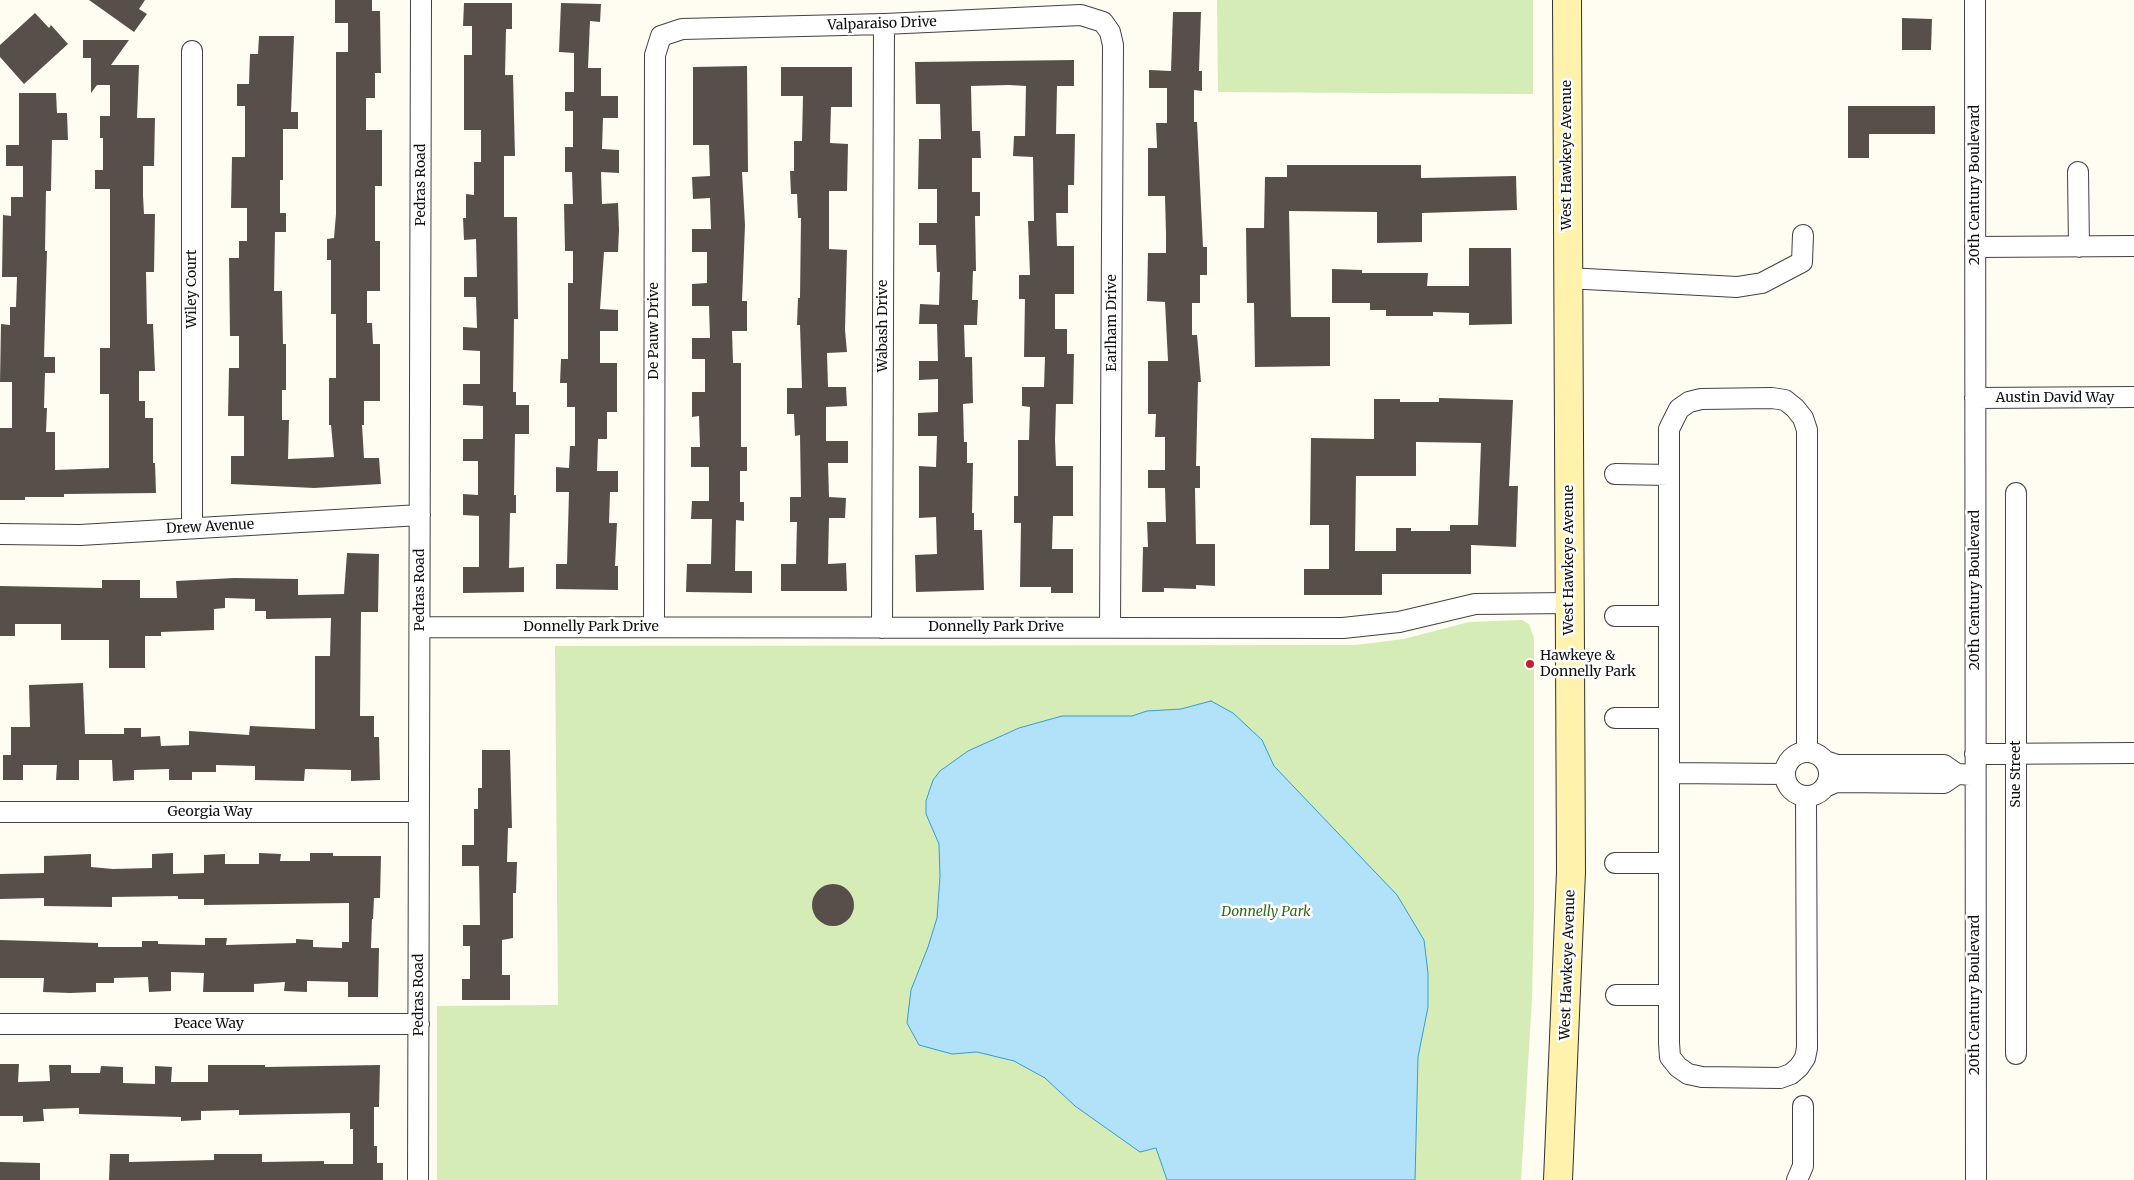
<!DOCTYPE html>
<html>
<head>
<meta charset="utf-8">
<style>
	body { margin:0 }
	canvas { display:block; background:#fffcf1 }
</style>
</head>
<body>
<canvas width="2134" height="1180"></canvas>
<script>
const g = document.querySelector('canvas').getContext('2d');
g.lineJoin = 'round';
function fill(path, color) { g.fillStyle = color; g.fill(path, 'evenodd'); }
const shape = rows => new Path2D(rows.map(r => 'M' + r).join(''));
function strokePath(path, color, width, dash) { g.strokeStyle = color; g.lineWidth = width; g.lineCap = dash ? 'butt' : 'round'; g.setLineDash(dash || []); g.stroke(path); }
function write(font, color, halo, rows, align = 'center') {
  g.font = font + ' Merriweather,serif'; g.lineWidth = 5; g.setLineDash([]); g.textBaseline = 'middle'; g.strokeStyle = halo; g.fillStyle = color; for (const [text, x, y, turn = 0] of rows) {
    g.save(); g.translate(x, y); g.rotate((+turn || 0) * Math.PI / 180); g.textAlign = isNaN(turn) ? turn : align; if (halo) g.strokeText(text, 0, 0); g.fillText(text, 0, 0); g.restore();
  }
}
fill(shape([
	[1217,0,1533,0,1533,94,1218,92],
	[1522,620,1529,624,1534,638,1534,905,1532,999,1521,1180,437,1180,437,1006,558,1005,555,646,1355,645,1404,639,1469,622]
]), '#d5ecb7');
const water = shape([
	[1211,701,1233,713,1262,740,1274,766,1397,895,1424,940,1428,973,1428,1007,1418,1057,1415,1180,1167,1180,1156,1148,1140,1152,1075,1106,1045,1078,1014,1061,977,1052,952,1054,919,1045,907,1023,911,990,928,947,937,918,940,876,939,844,926,814,926,801,933,780,940,771,968,751,1019,728,1062,716,1132,716,1147,711,1181,709,1211,701]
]);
fill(water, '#b2e2fa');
strokePath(water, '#359cd5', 1);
fill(shape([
	[89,0,145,0,139,9,147,14,134,32],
	[335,0,372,0,372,11,380,11,381,73,375,73,375,98,366,98,366,130,382,130,382,186,375,186,375,241,380,241,380,291,367,291,367,323,372,323,373,344,380,344,380,401,364,401,364,425,362,425,364,458,379,458,381,484,314,488,231,484,231,456,244,456,244,416,228,416,229,368,239,368,239,336,230,336,229,258,239,258,239,241,247,241,247,208,231,208,232,157,245,157,245,106,237,106,237,84,249,84,250,54,258,54,259,36,294,36,291,112,298,112,298,129,283,129,283,180,280,180,280,213,286,213,286,232,275,232,274,291,282,291,283,344,286,344,286,390,282,390,282,420,289,420,288,459,334,457,331,425,329,425,329,378,336,378,336,314,331,314,331,260,327,260,327,239,334,238,336,214,336,52,348,52,348,23,335,23],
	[464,3,512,3,512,29,506,29,505,75,513,75,515,156,504,156,504,217,517,217,518,319,514,319,513,392,516,392,516,405,529,405,529,434,515,434,514,495,516,495,516,513,510,513,509,568,524,567,524,592,463,593,463,567,479,567,479,516,463,515,463,494,478,495,478,461,463,461,463,439,483,439,483,406,463,405,463,384,480,384,480,351,463,350,463,327,477,328,476,297,464,297,464,277,477,277,476,239,464,240,463,218,466,218,466,194,474,195,474,162,481,162,481,130,464,130,464,55,472,55,472,26,463,26],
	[561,3,601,4,600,22,590,21,588,68,601,68,601,96,618,96,618,118,603,118,602,149,619,150,619,173,601,172,602,204,618,203,619,230,618,252,604,252,600,309,618,310,618,331,600,331,600,363,617,363,617,412,607,412,607,439,598,439,597,471,618,471,618,492,610,492,609,523,617,523,615,566,618,566,618,590,556,589,556,564,567,564,569,492,556,492,556,467,569,468,570,446,575,446,575,407,567,407,567,383,560,383,561,359,568,359,568,283,573,283,573,251,565,251,564,204,573,204,572,172,565,172,565,147,573,147,573,111,565,111,565,92,574,92,574,53,559,52],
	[1173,12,1201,12,1199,71,1202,71,1202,91,1194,90,1194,122,1197,122,1203,247,1207,247,1207,275,1200,275,1200,303,1192,303,1192,335,1197,335,1201,382,1198,382,1196,466,1200,466,1200,488,1195,488,1196,544,1215,544,1215,586,1196,585,1196,589,1164,588,1164,592,1142,592,1143,547,1148,547,1147,522,1166,522,1165,488,1148,488,1148,470,1165,470,1165,437,1155,437,1156,414,1148,414,1148,361,1168,361,1165,302,1147,301,1148,253,1166,253,1166,234,1165,196,1148,196,1148,148,1157,148,1156,123,1167,123,1167,88,1149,88,1149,70,1171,71],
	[35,13,49,28,51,25,68,44,24,84,0,57,0,45],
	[1902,18,1932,19,1931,50,1902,50],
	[83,40,129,40,111,65,139,65,137,118,155,118,154,166,143,166,143,196,144,214,155,214,154,272,146,272,147,324,153,324,155,371,139,371,139,401,145,401,145,418,153,418,153,463,155,463,156,493,64,494,64,497,25,497,25,500,0,500,0,428,12,428,12,382,0,382,1,324,10,325,10,307,16,307,17,277,2,277,3,215,11,216,11,197,23,197,23,166,6,166,6,145,19,145,19,93,56,93,57,113,67,113,68,140,52,140,51,191,46,191,45,251,47,251,44,357,55,357,55,373,45,373,44,408,47,408,46,432,55,432,55,470,109,468,109,394,100,394,100,348,110,348,110,189,95,189,95,170,103,170,103,138,100,138,100,116,110,116,110,85,97,85,91,93,91,58,83,58],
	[1074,60,1074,86,1057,86,1056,134,1075,134,1074,185,1068,185,1068,213,1056,213,1057,246,1074,246,1074,294,1055,294,1055,329,1067,329,1067,354,1074,354,1073,404,1056,404,1055,440,1056,466,1073,466,1073,516,1053,516,1052,549,1073,549,1073,593,1051,593,1051,587,1020,587,1021,523,1014,523,1014,496,1018,496,1018,440,1029,440,1030,407,1022,406,1022,387,1044,387,1045,357,1024,357,1025,299,1019,299,1019,275,1030,275,1028,221,1034,221,1033,157,1013,156,1014,136,1025,136,1026,86,1009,85,971,86,972,131,980,131,981,158,972,158,972,192,980,192,980,216,975,216,976,271,973,271,972,300,978,300,977,325,964,325,965,357,972,357,973,403,963,404,964,442,967,442,967,463,973,463,972,513,974,513,974,530,982,530,984,590,916,592,915,555,937,554,936,517,919,518,919,466,936,467,937,436,918,436,918,413,938,412,938,379,919,380,919,361,938,361,937,324,919,324,920,304,939,305,940,272,937,272,936,245,919,245,919,223,937,223,937,189,918,189,919,139,941,139,940,104,916,104,915,62],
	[747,66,748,172,742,172,745,225,742,301,747,301,747,331,732,331,733,363,741,363,741,447,747,447,747,471,740,471,740,502,744,502,744,521,736,520,735,571,752,571,752,593,686,592,687,564,711,564,712,519,691,519,692,501,709,501,709,467,691,467,691,447,700,447,699,416,692,417,692,392,705,392,705,359,692,359,692,338,710,338,709,306,692,306,692,284,707,283,707,252,692,252,692,229,711,229,710,198,693,199,692,177,710,176,709,145,693,145,693,67],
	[781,67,852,67,852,107,831,107,830,143,848,144,847,191,829,191,829,249,847,250,845,330,847,352,827,353,828,387,846,387,847,406,826,407,826,441,848,441,848,463,828,463,829,497,846,498,845,518,829,518,828,564,846,563,847,591,781,591,781,564,796,564,797,522,790,522,790,497,801,497,800,435,795,436,794,414,787,414,787,388,802,388,800,325,797,325,798,298,800,298,801,218,798,218,797,194,791,194,790,171,794,171,794,141,802,141,803,96,781,96],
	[1848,106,1935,106,1935,134,1869,134,1869,158,1848,158],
	[1287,165,1421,165,1421,178,1516,176,1517,210,1422,213,1422,242,1377,243,1377,212,1289,211,1291,317,1330,317,1330,366,1255,367,1254,303,1247,303,1246,228,1264,228,1265,177,1287,177],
	[1469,248,1511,248,1512,324,1469,325,1469,313,1433,312,1433,316,1386,316,1386,310,1370,310,1370,303,1332,303,1332,269,1362,270,1362,273,1428,273,1427,286,1469,286],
	[1439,398,1513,400,1509,486,1518,486,1516,547,1471,545,1471,574,1382,574,1382,595,1304,595,1304,569,1329,569,1329,525,1310,525,1311,438,1374,439,1374,399,1400,399,1400,402,1439,402],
	[1416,442,1481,443,1478,525,1450,525,1450,531,1411,531,1411,528,1396,528,1396,551,1355,551,1356,476,1416,476],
	[347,553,379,554,378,612,361,612,360,716,374,716,374,737,379,737,380,780,351,781,351,770,305,769,304,781,255,780,255,766,216,765,216,772,192,772,192,780,169,780,169,769,134,770,134,780,113,781,112,760,79,760,79,780,56,780,57,765,23,765,23,780,3,780,3,755,11,755,11,727,30,727,29,685,83,683,85,734,124,734,124,728,141,728,141,737,160,736,161,746,189,745,189,731,249,735,250,726,315,729,315,656,330,656,331,618,266,619,266,611,255,611,255,599,225,598,225,608,214,609,214,630,161,632,161,636,145,636,145,668,109,668,109,640,61,640,61,624,15,624,15,636,0,636,0,586,102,588,102,580,140,580,140,598,177,598,176,581,234,578,298,579,298,595,344,594],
	[482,750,510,750,512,828,508,828,507,862,517,862,516,893,513,893,513,938,502,940,502,975,510,975,510,1000,462,1000,462,979,470,979,470,946,463,946,463,925,480,925,479,866,462,866,462,845,474,845,474,809,478,809,478,788,482,788],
	[173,853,173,874,204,873,204,855,225,854,225,864,259,864,259,853,281,854,280,861,310,861,310,853,333,853,333,856,381,856,380,898,374,898,373,919,372,919,371,948,379,948,378,997,348,997,348,982,307,981,307,992,284,991,285,982,254,984,254,992,203,992,204,973,171,972,171,991,149,992,148,977,114,978,114,983,96,983,96,992,70,993,43,992,44,978,0,978,0,940,98,943,98,947,142,947,142,941,158,941,158,944,205,945,205,938,227,938,226,945,296,943,296,939,313,940,313,947,342,948,342,942,349,942,349,903,204,905,204,899,178,899,178,896,112,897,112,907,44,906,44,898,0,899,0,874,44,873,44,856,91,854,91,867,113,869,152,868,152,854],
	'812 905a21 21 0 1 1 42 0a21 21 0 1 1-42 0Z',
	[0,1064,19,1064,18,1082,50,1081,49,1065,71,1065,71,1073,100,1073,101,1066,123,1067,123,1083,155,1084,155,1066,172,1067,171,1082,208,1082,208,1065,265,1065,265,1067,380,1065,379,1107,374,1107,374,1146,377,1146,377,1163,383,1163,383,1180,109,1180,110,1154,129,1154,129,1162,214,1160,214,1154,262,1154,262,1162,324,1161,324,1164,353,1164,353,1129,350,1129,350,1113,239,1115,239,1110,201,1111,201,1120,181,1121,181,1117,79,1114,79,1108,43,1109,44,1121,23,1122,23,1116,0,1116],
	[0,1162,40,1163,40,1180,0,1180]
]), '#584f4a');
const street = shape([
	[1975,0,1976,1180],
	[2078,172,2079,247],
	[1975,247,2134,246],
	[1567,278,1737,287,1762,283,1802,262,1803,235],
	[1975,398,2134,397],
	[1615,474,1669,475],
	[2016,493,2016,1054],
	[192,528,192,51],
	[0,534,80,535,420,515],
	[1615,616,1669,616],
	[420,627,1343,628,1399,622,1475,604,1569,603],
	[654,627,655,55,661,36,682,29,884,24,1081,15,1103,22,1110,32,1113,45,1110,627],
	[882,628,884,24],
	[1615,718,1669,718],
	'1785 774a22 22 0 1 1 44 0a22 22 0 1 1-44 0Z',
	[1975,754,2134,753],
	[1825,761,1837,765,1944,765,1957,774,1975,775],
	[1669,773,1785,774],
	[1825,787,1836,782,1944,783,1957,774],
	[1806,796,1807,1048,1805,1058,1799,1067,1791,1074,1780,1078,1702,1077,1688,1074,1678,1067,1670,1057,1669,1043,1669,429,1679,409,1689,402,1701,399,1772,398,1785,400,1795,408,1803,418,1807,430,1807,752],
	[0,812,419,812],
	[1615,863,1669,863],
	[1616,995,1669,995],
	[0,1024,419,1024],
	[418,1180,421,0],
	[1797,1180,1803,1166,1803,1106]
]);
const secondary = shape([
	[1558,1180,1571,872,1567,0]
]);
strokePath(street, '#424242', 22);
strokePath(secondary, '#313131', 30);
strokePath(street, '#fff', 20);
strokePath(secondary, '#fff2ac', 28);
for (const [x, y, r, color] of [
	[1530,664,5,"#c71e2e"]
]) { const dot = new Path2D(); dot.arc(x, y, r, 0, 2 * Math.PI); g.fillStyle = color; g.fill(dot); strokePath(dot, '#fff', 2); }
write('14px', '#0f0f0f', '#fff', [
	["Valparaiso Drive",882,24,-2],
	["West Hawkeye Avenue",1567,155,-90],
	["Pedras Road",421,185,-90],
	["20th Century Boulevard",1975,185,-90],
	["Wiley Court",192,289,-90],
	["Earlham Drive",1112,323,-90],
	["Wabash Drive",883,326,-90],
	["De Pauw Drive",654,331,-90],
	["Austin David Way",2055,398],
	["Drew Avenue",210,527,-3],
	["West Hawkeye Avenue",1569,560,-90],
	["Pedras Road",420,590,-90],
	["20th Century Boulevard",1975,590,-90],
	["Donnelly Park Drive",591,627],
	["Donnelly Park Drive",996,627],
	["Sue Street",2016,774,-90],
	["Georgia Way",210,812],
	["West Hawkeye Avenue",1568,965,-88],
	["Pedras Road",419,995,-90],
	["20th Century Boulevard",1975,995,-90],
	["Peace Way",209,1024]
]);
write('14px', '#0f0f0f', '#fff', [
	["Hawkeye &",1540,656],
	["Donnelly Park",1540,672]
], 'left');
write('italic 14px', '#2f6b1b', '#fff', [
	["Donnelly Park",1266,912]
]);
</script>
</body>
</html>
